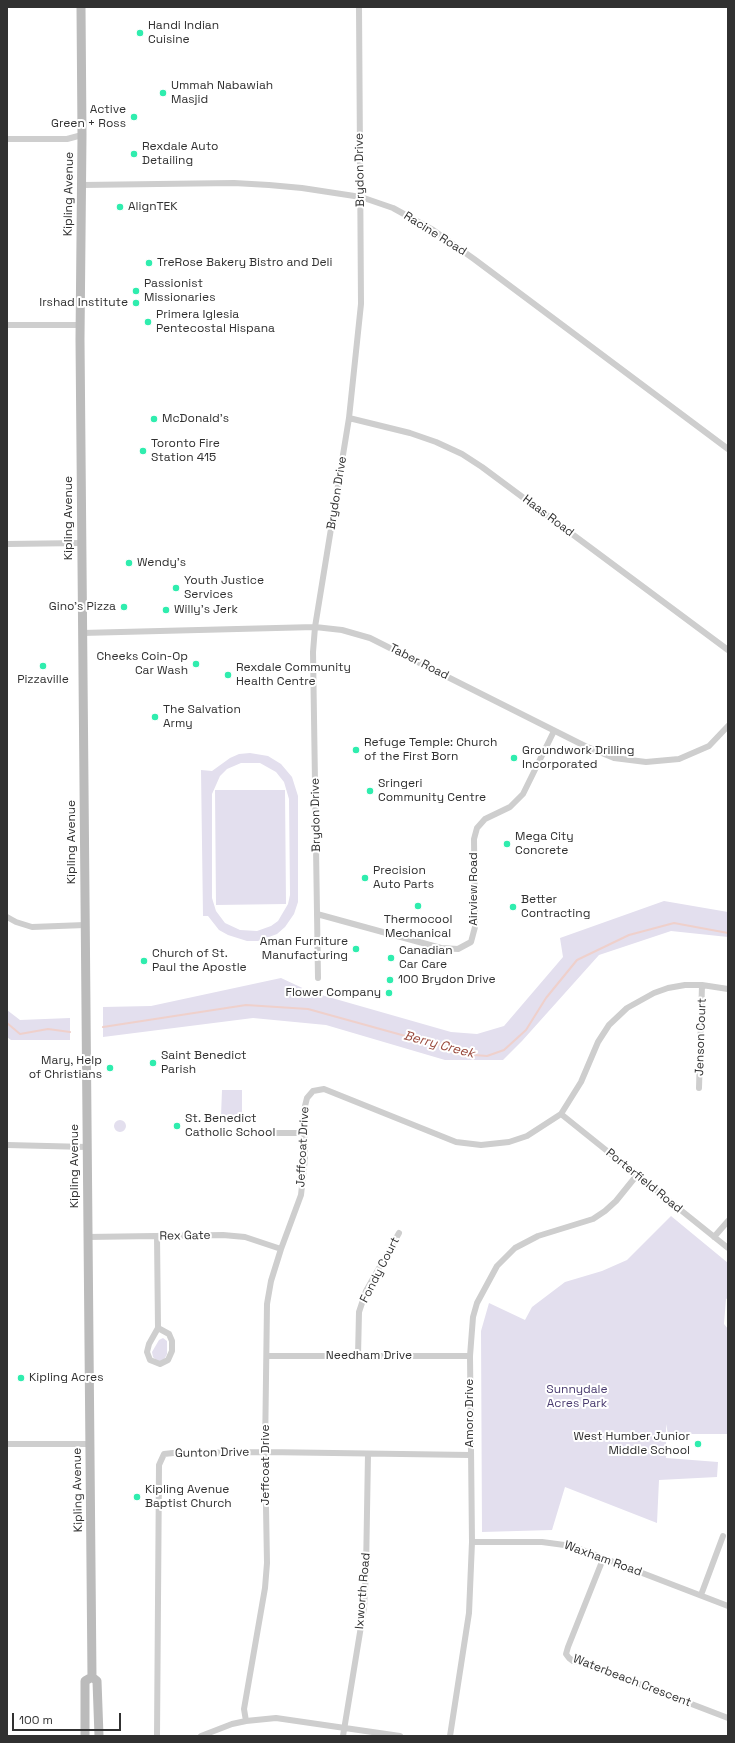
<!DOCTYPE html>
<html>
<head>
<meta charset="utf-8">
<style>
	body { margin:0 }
	#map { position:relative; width:735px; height:1743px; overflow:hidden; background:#fff; font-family:"Space Grotesk",sans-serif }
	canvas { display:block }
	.frame { position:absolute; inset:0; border:8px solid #313131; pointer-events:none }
	.scale { position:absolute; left:12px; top:1713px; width:109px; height:18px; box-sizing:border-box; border:2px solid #313131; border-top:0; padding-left:5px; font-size:12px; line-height:14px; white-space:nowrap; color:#313131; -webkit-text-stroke:3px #fff; paint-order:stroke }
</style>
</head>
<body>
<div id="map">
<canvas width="735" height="1743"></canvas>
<div class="frame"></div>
<div class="scale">100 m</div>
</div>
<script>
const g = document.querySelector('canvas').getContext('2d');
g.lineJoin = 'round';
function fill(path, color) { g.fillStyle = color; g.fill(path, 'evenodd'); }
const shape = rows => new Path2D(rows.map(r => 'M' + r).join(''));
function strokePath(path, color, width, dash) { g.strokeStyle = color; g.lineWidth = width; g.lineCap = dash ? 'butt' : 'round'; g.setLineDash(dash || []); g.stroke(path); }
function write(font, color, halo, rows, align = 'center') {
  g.font = font + ' "Space Grotesk",sans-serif'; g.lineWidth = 4; g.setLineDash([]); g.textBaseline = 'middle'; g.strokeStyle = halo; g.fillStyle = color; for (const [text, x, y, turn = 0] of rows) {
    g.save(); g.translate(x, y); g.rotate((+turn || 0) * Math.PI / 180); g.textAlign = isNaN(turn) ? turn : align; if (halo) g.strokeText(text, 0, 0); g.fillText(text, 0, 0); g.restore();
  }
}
fill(shape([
	[250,753,268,756,281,764,292,777,298,796,298,902,294,914,285,927,277,934,258,941,247,941,228,935,219,930,208,916,203,916,201,770,212,771,230,758,239,754],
	[241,763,260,763,276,772,284,782,289,799,290,895,288,904,278,921,271,926,257,931,240,930,225,923,216,911,212,898,212,794,220,776,227,769],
	[215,790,285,790,286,904,216,905],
	[664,901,728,912,728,937,671,931,599,955,522,1041,503,1060,445,1060,326,1025,253,1018,103,1037,103,1007,151,1006,281,978,311,992,451,1032,477,1034,504,1026,563,957,560,938],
	[7,1010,20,1020,70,1018,70,1040,11,1040,7,1037],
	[222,1090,242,1090,242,1116,221,1116],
	'114 1126a6 6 0 1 1 12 0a6 6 0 1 1-12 0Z',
	[671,1216,728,1263,728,1298,726,1299,724,1324,728,1329,728,1434,668,1434,666,1424,666,1458,718,1462,717,1477,659,1480,657,1523,565,1487,552,1530,482,1532,481,1331,489,1303,525,1320,532,1307,565,1282,602,1271,627,1260],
	[163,1338,167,1341,167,1354,165,1358,162,1361,157,1361,153,1357,152,1352,159,1340]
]), '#e3dfee');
strokePath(shape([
	[7,1023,20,1034,48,1029,70,1032],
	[103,1027,246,1005,308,1009,474,1055,487,1056,504,1050,526,1030,546,998,577,960,629,935,674,923,728,933]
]), '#efd0cb', 2);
strokePath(shape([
	[7,139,67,139,82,135],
	[82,185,234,183,269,185,302,188,361,197,393,208,433,230,474,259,728,449],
	[7,325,80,325],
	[349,418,410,433,436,442,462,454,482,467,728,650],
	[7,544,82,543],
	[82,633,315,627,342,630,370,638,585,746,614,758,646,762,679,759,709,746,728,726],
	[317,914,441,948,458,949,471,942,475,927,474,839,477,828,485,819,510,807,523,794,554,731],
	[7,917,16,922,32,927,85,925],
	[318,978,313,652,315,627,349,418,361,304,359,7],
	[699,1088,702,985],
	[561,1114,728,1248],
	[262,1133,303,1133],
	[7,1145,87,1147],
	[157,1236,158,1328,149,1344,147,1352,150,1360,160,1364,168,1360,172,1351,172,1341,169,1334,158,1328],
	[87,1237,223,1235,245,1237,281,1249],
	[714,1237,728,1221],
	[267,1356,470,1356],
	[358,1356,359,1312,366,1291,399,1233],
	[7,1444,89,1444],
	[472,1542,542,1542,572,1546,728,1606],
	[603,1559,568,1647,566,1654,569,1658,573,1661,582,1662,728,1718],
	[701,1595,723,1536],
	[246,1721,244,1709,265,1588,267,1563,265,1452,267,1304,271,1281,281,1249,301,1195,305,1158,304,1110,307,1098,313,1091,324,1089,456,1142,481,1145,509,1142,527,1136,561,1114,581,1082,598,1042,609,1025,627,1008,654,993,668,988,685,985,702,985,728,989],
	[157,1736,159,1465,164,1454,173,1453,265,1452,470,1455],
	[201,1736,232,1724,246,1721,276,1718,400,1736],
	[343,1736,364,1608,366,1570,368,1454],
	[450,1736,469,1613,472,1542,470,1356,473,1317,477,1303,497,1266,515,1248,538,1236,593,1219,605,1211,616,1201,637,1175]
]), '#cecece', 6);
strokePath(shape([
	[81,7,82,135,80,339,92,1677],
	[92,1677,97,1681,99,1736],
	[85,1736,85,1681,92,1677]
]), '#bbb', 9);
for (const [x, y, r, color] of [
	[140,33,4,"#2fedae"],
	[163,93,4,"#2fedae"],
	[134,117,4,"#2fedae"],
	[134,154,4,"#2fedae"],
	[120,207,4,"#2fedae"],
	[149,263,4,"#2fedae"],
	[136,291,4,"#2fedae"],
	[136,303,4,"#2fedae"],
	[148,322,4,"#2fedae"],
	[154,419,4,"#2fedae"],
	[143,451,4,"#2fedae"],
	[129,563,4,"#2fedae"],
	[176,588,4,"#2fedae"],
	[124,607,4,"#2fedae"],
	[166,610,4,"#2fedae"],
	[196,664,4,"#2fedae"],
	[43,666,4,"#2fedae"],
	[228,675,4,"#2fedae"],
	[155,717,4,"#2fedae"],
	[356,750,4,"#2fedae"],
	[514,758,4,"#2fedae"],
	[370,791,4,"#2fedae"],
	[507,844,4,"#2fedae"],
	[365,878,4,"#2fedae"],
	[418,906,4,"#2fedae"],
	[513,907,4,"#2fedae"],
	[356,949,4,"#2fedae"],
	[391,958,4,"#2fedae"],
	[144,961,4,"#2fedae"],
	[390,980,4,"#2fedae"],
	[389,993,4,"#2fedae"],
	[153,1063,4,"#2fedae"],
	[110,1068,4,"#2fedae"],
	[177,1126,4,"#2fedae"],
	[21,1378,4,"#2fedae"],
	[698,1444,4,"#2fedae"],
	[137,1497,4,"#2fedae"]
]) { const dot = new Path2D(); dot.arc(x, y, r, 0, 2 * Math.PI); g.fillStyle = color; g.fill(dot); strokePath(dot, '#fff', 1.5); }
write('12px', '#313131', '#fff', [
	["Handi Indian",148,26],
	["Cuisine",148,40],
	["Ummah Nabawiah",171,86],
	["Masjid",171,100],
	["Active",126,110,"right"],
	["Green + Ross",126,124,"right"],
	["Rexdale Auto",142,147],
	["Detailing",142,161],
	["AlignTEK",128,207],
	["TreRose Bakery Bistro and Deli",157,263],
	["Passionist",144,284],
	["Missionaries",144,298],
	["Irshad Institute",128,303,"right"],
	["Primera Iglesia",156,315],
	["Pentecostal Hispana",156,329],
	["McDonald's",162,419],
	["Toronto Fire",151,444],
	["Station 415",151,458],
	["Wendy's",137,563],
	["Youth Justice",184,581],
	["Services",184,595],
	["Gino's Pizza",116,607,"right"],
	["Willy's Jerk",174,610],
	["Cheeks Coin-Op",188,657,"right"],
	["Car Wash",188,671,"right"],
	["Rexdale Community",236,668],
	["Health Centre",236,682],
	["Pizzaville",43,680,"center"],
	["The Salvation",163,710],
	["Army",163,724],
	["Refuge Temple: Church",364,743],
	["of the First Born",364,757],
	["Groundwork Drilling",522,751],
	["Incorporated",522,765],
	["Sringeri",378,784],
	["Community Centre",378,798],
	["Mega City",515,837],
	["Concrete",515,851],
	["Precision",373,871],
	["Auto Parts",373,885],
	["Better",521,900],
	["Contracting",521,914],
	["Thermocool",418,920,"center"],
	["Mechanical",418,934,"center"],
	["Aman Furniture",348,942,"right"],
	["Manufacturing",348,956,"right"],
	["Canadian",399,951],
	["Car Care",399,965],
	["Church of St.",152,954],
	["Paul the Apostle",152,968],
	["100 Brydon Drive",398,980],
	["Flower Company",381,993,"right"],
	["Saint Benedict",161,1056],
	["Parish",161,1070],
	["Mary, Help",102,1061,"right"],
	["of Christians",102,1075,"right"],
	["St. Benedict",185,1119],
	["Catholic School",185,1133],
	["Kipling Acres",29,1378],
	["West Humber Junior",690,1437,"right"],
	["Middle School",690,1451,"right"],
	["Kipling Avenue",145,1490],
	["Baptist Church",145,1504]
], 'left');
write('12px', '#313131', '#fff', [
	["Brydon Drive",360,170,-91],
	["Kipling Avenue",69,194,-89],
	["Racine Road",435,234,32],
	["Brydon Drive",337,493,-81],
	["Haas Road",548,516,37],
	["Kipling Avenue",69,518,-90],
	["Taber Road",419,662,27],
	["Brydon Drive",316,815,-91],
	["Kipling Avenue",72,842,-90],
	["Airview Road",474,889,-90],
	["Jenson Court",701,1037,-88],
	["Jeffcoat Drive",303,1147,-87],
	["Kipling Avenue",75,1166,-90],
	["Porterfield Road",644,1181,39],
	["Rex Gate",185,1236,-1],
	["Fondy Court",380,1270,-63],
	["Needham Drive",369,1356],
	["Amoro Drive",470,1413,-90],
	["Gunton Drive",212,1453,-1],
	["Jeffcoat Drive",266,1465,-90],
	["Kipling Avenue",78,1490,-91],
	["Waxham Road",603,1559,20],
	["Ixworth Road",363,1591,-85],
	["Waterbeach Crescent",632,1681,21]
]);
write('12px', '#4a3c70', '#fff', [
	["Sunnydale",577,1390],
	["Acres Park",577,1404]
]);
write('italic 13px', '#98473a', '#fff', [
	["Berry Creek",439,1045,15]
]);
</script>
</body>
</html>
